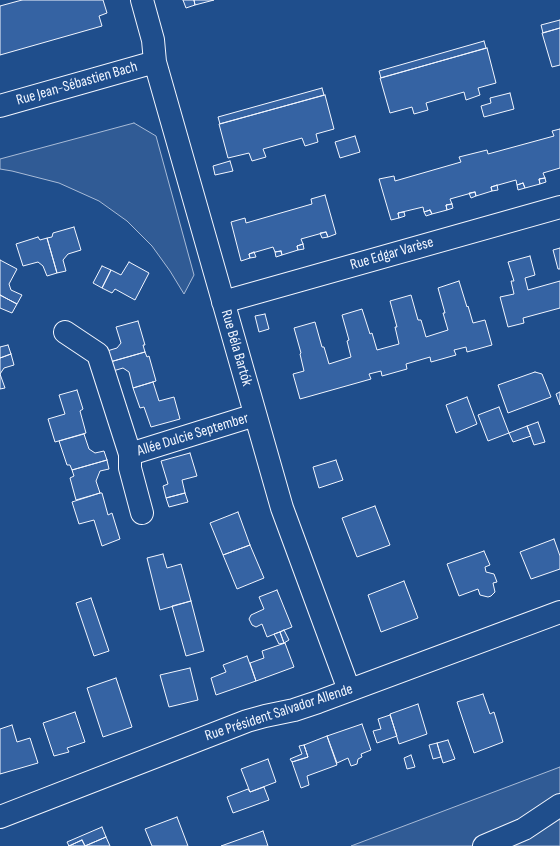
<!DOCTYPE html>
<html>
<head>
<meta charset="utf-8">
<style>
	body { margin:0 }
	canvas { display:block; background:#1f4e8c }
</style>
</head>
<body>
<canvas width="560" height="846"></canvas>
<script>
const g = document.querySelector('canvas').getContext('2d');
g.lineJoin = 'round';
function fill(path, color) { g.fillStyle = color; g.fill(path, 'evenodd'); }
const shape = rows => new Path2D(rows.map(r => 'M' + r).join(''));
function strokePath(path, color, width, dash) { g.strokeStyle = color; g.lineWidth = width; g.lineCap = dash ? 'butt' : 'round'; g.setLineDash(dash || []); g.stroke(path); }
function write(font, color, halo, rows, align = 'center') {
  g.font = font + ' "Sofia Sans Condensed",sans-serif'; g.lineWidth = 3; g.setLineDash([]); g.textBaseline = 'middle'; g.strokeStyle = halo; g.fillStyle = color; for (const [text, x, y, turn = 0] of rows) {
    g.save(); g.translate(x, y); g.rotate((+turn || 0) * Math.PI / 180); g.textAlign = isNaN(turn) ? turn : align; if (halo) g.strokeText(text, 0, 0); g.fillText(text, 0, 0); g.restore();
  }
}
const green = shape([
	[134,123,156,136,194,275,184,294,170,271,152,246,127,221,99,201,59,183,12,171,0,169,0,159,134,123],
	[560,767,560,846,351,846,560,767]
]);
fill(green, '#305b95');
strokePath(green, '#a8bbd7', 1);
const building = shape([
	[22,0,103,0,107,13,99,16,102,26,0,55,0,6,22,0],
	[183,0,194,0,195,5,186,8,183,0],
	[194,0,214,0,195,5,194,0],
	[560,20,560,28,543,33,541,25,560,20],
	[560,28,560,65,552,67,542,33,560,28],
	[484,41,486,48,381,78,379,71,484,41],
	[487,48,496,83,478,88,480,95,466,100,464,92,426,103,428,110,414,114,412,107,390,113,380,78,487,48],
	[322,88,324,95,220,124,218,117,322,88],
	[510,93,514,109,484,117,481,106,491,103,490,98,510,93],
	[325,95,334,129,316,134,318,142,305,146,302,138,263,149,266,157,252,161,249,153,228,158,219,124,325,95],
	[560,129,560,168,543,173,545,178,539,179,540,184,525,188,523,183,517,185,516,180,491,187,492,191,476,196,475,192,450,199,452,204,446,205,447,210,432,214,430,210,424,212,423,207,398,213,399,218,391,220,379,179,394,176,395,181,461,162,459,157,487,150,488,154,554,136,552,131,560,129],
	[355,136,360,152,340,158,335,142,355,136],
	[230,161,233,171,215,175,213,166,230,161],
	[545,178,546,182,540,184,539,179,545,178],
	[523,183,525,188,518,190,517,185,523,183],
	[497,185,498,190,492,191,491,187,497,185],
	[475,192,476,196,471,198,469,193,475,192],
	[325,195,336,234,328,237,326,232,301,239,303,244,297,246,298,250,282,255,281,251,275,252,273,247,249,254,250,258,241,261,231,222,245,218,246,223,312,204,311,199,325,195],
	[452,204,453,208,447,210,446,205,452,204],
	[430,210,432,214,426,216,424,212,430,210],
	[404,212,405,216,399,218,398,213,404,212],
	[74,227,81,250,68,254,63,260,66,271,57,273,47,238,52,237,53,233,74,227],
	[326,232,328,237,322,238,320,233,326,232],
	[38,237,40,240,47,238,57,273,47,276,43,266,38,262,23,266,16,244,38,237],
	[303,244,304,249,298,250,297,246,303,244],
	[560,248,560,269,558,269,553,250,560,248],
	[281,251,282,255,276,257,275,252,281,251],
	[254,252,256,257,250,258,249,254,254,252],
	[530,256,535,275,525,278,528,290,560,281,560,308,523,318,524,323,508,327,500,297,514,294,511,281,514,281,508,262,530,256],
	[0,260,17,269,9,284,11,290,22,295,17,304,0,295,0,260],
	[129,262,149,273,135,300,115,289,112,293,102,288,111,270,121,275,129,262],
	[102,266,111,270,102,288,93,283,102,266],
	[459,281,467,307,468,306,473,323,485,320,492,345,467,352,466,347,454,350,456,355,431,362,430,357,406,364,407,369,382,376,381,371,369,374,371,379,300,399,293,374,304,371,300,354,301,353,294,328,315,322,322,347,324,347,329,364,351,357,347,341,349,340,342,315,362,309,370,334,372,333,377,350,399,344,395,327,397,327,390,301,411,295,418,320,421,320,426,337,448,330,443,313,445,313,438,288,459,281],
	[0,295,17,304,12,313,0,308,0,295],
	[265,314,269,329,259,332,255,316,265,314],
	[138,321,145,345,143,345,145,352,110,362,107,351,117,348,121,343,116,327,138,321],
	[8,345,11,354,0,358,0,347,8,345],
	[145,352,147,357,149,356,156,381,133,388,129,372,123,368,113,371,110,362,145,352],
	[11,354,14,365,4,368,0,374,5,388,0,389,0,358,11,354],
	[535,372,542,374,551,397,508,413,498,385,535,372],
	[153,382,159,401,174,397,180,419,151,427,144,407,140,408,133,388,153,382],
	[77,390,83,409,80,411,86,433,55,442,48,419,65,414,59,395,77,390],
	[560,392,560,405,556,394,560,392],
	[467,397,477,424,456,433,446,405,467,397],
	[499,407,509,433,488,441,478,415,499,407],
	[538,422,545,442,534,445,527,426,538,422],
	[527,426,531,436,513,442,509,433,527,426],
	[84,434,89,449,95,453,104,451,107,460,72,470,70,465,67,465,59,441,84,434],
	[190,453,197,476,182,480,185,493,166,498,163,486,168,484,161,461,190,453],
	[107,460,109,469,100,471,96,481,100,493,76,500,70,478,74,476,72,470,107,460],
	[336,460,343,480,319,488,313,467,336,460],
	[100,493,102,493,108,515,112,513,120,539,102,546,94,520,79,524,72,502,100,493],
	[185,493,188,502,169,507,166,498,185,493],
	[375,506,390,545,357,557,342,518,375,506],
	[238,512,250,545,223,555,210,523,238,512],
	[554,539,560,556,560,569,531,579,520,552,554,539],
	[250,545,264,578,237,589,223,555,250,545],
	[484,551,490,565,485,567,486,572,494,574,497,582,493,583,495,592,491,596,488,597,480,595,478,589,459,596,447,564,484,551],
	[163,554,167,568,181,564,191,601,160,610,147,558,163,554],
	[404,581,418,618,381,632,368,595,404,581],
	[277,590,292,627,267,637,262,624,256,627,252,625,249,619,251,615,264,609,259,597,277,590],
	[91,598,109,651,94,656,76,603,91,598],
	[191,601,204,651,186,656,172,606,191,601],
	[284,630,289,640,284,643,280,632,284,630],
	[280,632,284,643,279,644,274,634,280,632],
	[285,643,294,667,256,681,250,663,264,658,262,651,285,643],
	[247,656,256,681,216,695,211,678,226,672,223,665,247,656],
	[190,668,198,700,169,707,160,675,190,668],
	[116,678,132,727,103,737,87,688,116,678],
	[483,694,490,714,494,712,503,742,474,753,457,702,483,694],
	[418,704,427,734,399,744,390,714,418,704],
	[75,712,85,742,67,748,69,752,54,756,43,723,75,712],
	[390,715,397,736,377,743,373,731,381,729,378,719,390,715],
	[362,724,371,750,361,754,362,757,358,759,357,764,351,766,348,758,337,763,327,736,362,724],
	[12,725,17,742,30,738,38,763,0,774,0,729,12,725],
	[327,736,337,765,307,776,309,785,301,788,292,762,308,757,304,745,327,736],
	[448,740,455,759,443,763,437,743,448,740],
	[437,743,441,757,433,759,429,745,437,743],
	[304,745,308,757,292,762,290,759,302,754,299,746,304,745],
	[411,755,415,767,407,769,404,758,411,755],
	[268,759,276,782,250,792,241,769,268,759],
	[264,787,269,800,233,813,227,797,248,789,250,792,264,787],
	[177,817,188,846,152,846,145,829,177,817],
	[102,827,106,837,85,846,82,840,69,846,67,842,102,827],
	[263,831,268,846,221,846,263,831],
	[106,837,110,846,85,846,106,837],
	[82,840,85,846,68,846,69,846,82,840]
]);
fill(building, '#3563a3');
strokePath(building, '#f2f6ff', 1);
const minor = shape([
	[142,0,153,40,155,62,282,508,349,690],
	[0,106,155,62],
	[223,302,560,207],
	[65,332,98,354,130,454,255,415],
	[130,454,130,468,142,513],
	[0,817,247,721,265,716,294,710,318,702,560,612],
	[484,846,524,829,560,805]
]);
strokePath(minor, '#f2f6ff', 24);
strokePath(minor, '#1f4e8c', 22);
write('15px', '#f2f6ff', '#1f4e8c', [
	["Rue Jean-Sébastien Bach",77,84,-16],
	["Rue Edgar Varèse",392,254,-16],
	["Rue Béla Bartók",236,348,74],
	["Allée Dulcie September",193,435,-17],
	["Rue Président Salvador Allende",279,713,-18]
]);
</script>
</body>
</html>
